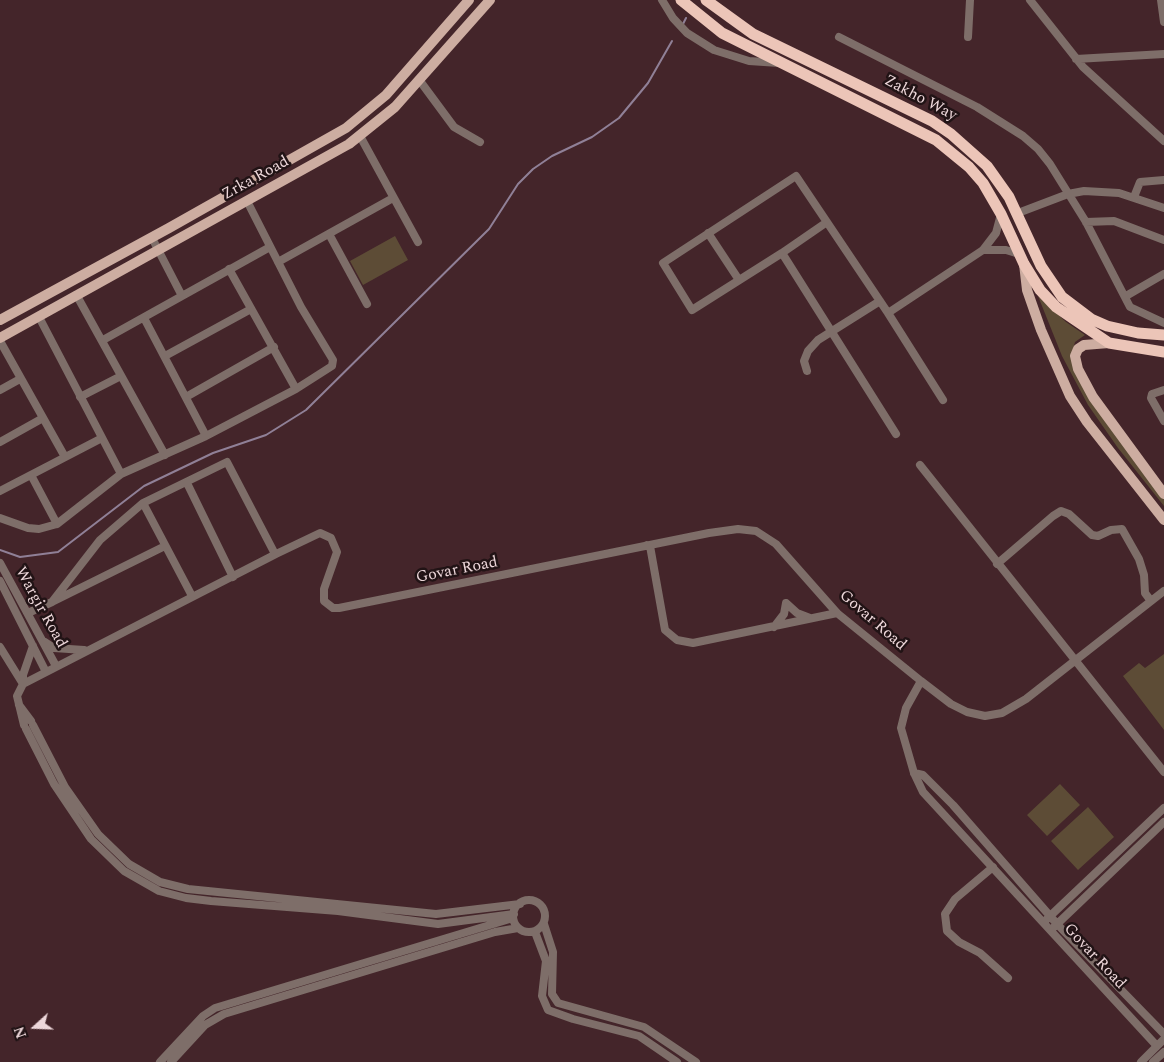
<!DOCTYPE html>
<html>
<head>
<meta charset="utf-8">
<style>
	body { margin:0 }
	#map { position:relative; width:1164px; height:1062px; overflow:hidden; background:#44252a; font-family:Spectral,serif }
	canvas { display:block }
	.north { position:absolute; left:10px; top:1002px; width:50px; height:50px; -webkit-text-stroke:4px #211315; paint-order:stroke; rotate:250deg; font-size:14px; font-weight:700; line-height:20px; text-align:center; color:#edd7da }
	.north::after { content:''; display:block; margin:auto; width:18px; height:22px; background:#edd7da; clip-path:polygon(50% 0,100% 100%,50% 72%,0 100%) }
</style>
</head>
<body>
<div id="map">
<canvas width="1164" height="1062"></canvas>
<div class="north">N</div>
</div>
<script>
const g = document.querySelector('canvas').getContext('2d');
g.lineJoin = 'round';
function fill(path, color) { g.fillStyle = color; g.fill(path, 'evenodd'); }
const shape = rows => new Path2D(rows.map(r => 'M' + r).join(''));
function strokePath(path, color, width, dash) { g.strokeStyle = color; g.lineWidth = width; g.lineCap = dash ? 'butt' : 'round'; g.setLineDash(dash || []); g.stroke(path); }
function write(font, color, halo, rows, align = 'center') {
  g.font = font + ' Spectral,serif'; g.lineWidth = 5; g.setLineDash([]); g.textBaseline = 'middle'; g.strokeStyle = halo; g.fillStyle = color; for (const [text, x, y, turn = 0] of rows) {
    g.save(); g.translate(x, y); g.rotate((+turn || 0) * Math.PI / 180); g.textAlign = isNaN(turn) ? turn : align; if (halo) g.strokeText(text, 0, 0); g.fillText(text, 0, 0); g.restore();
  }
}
fill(shape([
	[395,236,408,260,363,285,350,261],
	[1038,296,1066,322,1085,335,1075,342,1071,358,1164,497,1164,506,1118,448,1088,405,1062,356],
	[1164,654,1164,730,1123,676,1139,663,1145,668],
	[1060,784,1080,805,1047,836,1027,815],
	[1088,807,1114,837,1078,870,1051,841]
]), '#5d4c36');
strokePath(shape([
	[683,24,686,18],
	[0,550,20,557,58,552,144,486,213,453,266,435,306,410,489,229,518,184,533,169,552,156,592,137,619,118,648,83,672,41]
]), '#908097', 2);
strokePath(shape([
	[662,0,673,18,687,33,714,50,749,61,779,63],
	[1030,0,1083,67,1164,141],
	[1161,0,1164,22],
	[839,37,977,107,1023,136,1038,149,1050,164,1086,222,1130,307,1164,323],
	[968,37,970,0],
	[1076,59,1164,54],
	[420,81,454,127,480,142],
	[360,136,418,242],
	[1134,197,1140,182,1164,180],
	[247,201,301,307,333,360,332,366,296,389],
	[1018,213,1068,194,1084,191,1119,193,1164,208],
	[1086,222,1114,221,1164,240],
	[708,233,739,280],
	[329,234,367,304],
	[152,238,182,296],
	[983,250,1006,250,1019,254],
	[782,253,827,222],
	[278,262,393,198],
	[77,296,165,455],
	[1126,296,1164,274],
	[888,313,943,400],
	[39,317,121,474],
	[144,318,206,436],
	[103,340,270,247],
	[0,341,65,457],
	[165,356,251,309],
	[807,371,804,361,808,351,818,340,880,301],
	[0,390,20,379],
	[1164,390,1152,394,1151,398,1164,421],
	[80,397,121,376],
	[186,397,274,347],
	[896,434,782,253,692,310,663,263,796,176,888,313,983,250,996,233,1001,214],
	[0,442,43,418],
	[920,465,1164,772],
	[187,483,233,577],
	[0,491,102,438],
	[143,503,192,596],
	[0,518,28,528,39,529,57,524,31,475],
	[57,524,121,474,206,436,296,389,229,269],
	[647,545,650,546,665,630,677,640,693,643,837,613],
	[0,563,56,666],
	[997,564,1053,516,1061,511,1069,514,1092,535,1098,536,1111,530,1122,529,1139,559,1144,575,1145,593,1151,601],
	[0,581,46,672],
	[54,601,165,546],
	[28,613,52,602,100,540,143,503,227,462,275,554],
	[774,627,784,614,786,603,797,613,810,618],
	[45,642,54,648,84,650],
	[0,647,23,684],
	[921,681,951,704,967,712,985,716,1002,713,1026,699,1164,591],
	[23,682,23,675,33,646],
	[19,705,31,721],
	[24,725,17,696,23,684,276,554,320,533,331,538,337,552,324,589,324,601,333,608,339,608,709,533,738,529,756,531,776,544,837,613,921,681,906,708,901,728,914,773,923,792,1156,1045],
	[33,725,65,787,98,834,129,864,160,882,188,889,436,914,520,904],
	[26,729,54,784,91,839,124,871,159,891,186,898,211,901,338,911,438,924,514,914],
	[914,773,923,775,953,805,1057,924,1164,1034],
	[993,867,955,899,945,914,947,931,959,942,980,953,1008,978],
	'513 916a16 16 0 1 1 32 0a16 16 0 1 1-32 0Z',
	[1047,919,1164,808],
	[544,924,553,952,552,994,558,1003,644,1027,696,1062],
	[1054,927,1164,822],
	[535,932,546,961,542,996,548,1010,573,1019,639,1036,677,1062],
	[160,1062,203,1016,215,1008,513,918],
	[171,1062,205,1025,224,1014,495,932,518,928],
	[1141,1062,1164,1039],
	[1153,1062,1164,1052]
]), '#7e6e69', 8);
strokePath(shape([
	[1024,264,1027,290,1041,330,1070,396,1087,422,1164,520],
	[0,320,169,228,346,128,386,95,469,0],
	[0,338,349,144,395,107,490,0],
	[1109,343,1084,345,1078,349,1075,356,1078,369,1093,397,1164,494]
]), '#cdada1', 10);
strokePath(shape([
	[681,0,722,33,936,140,969,167,983,183,1001,214,1024,264,1040,290,1056,307,1109,343,1164,352],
	[706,0,753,34,932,121,951,134,987,166,1009,197,1041,266,1062,297,1091,319,1107,326,1138,333,1164,335]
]), '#ecc5b8', 11);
write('16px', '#edd7da', '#211315', [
	["Zakho Way",920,99,28],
	["Zrka Road",256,179,-29],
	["Govar Road",457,571,-11],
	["Wargir Road",40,608,61],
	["Govar Road",872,621,41],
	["Govar Road",1094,957,47]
]);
</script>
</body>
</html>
